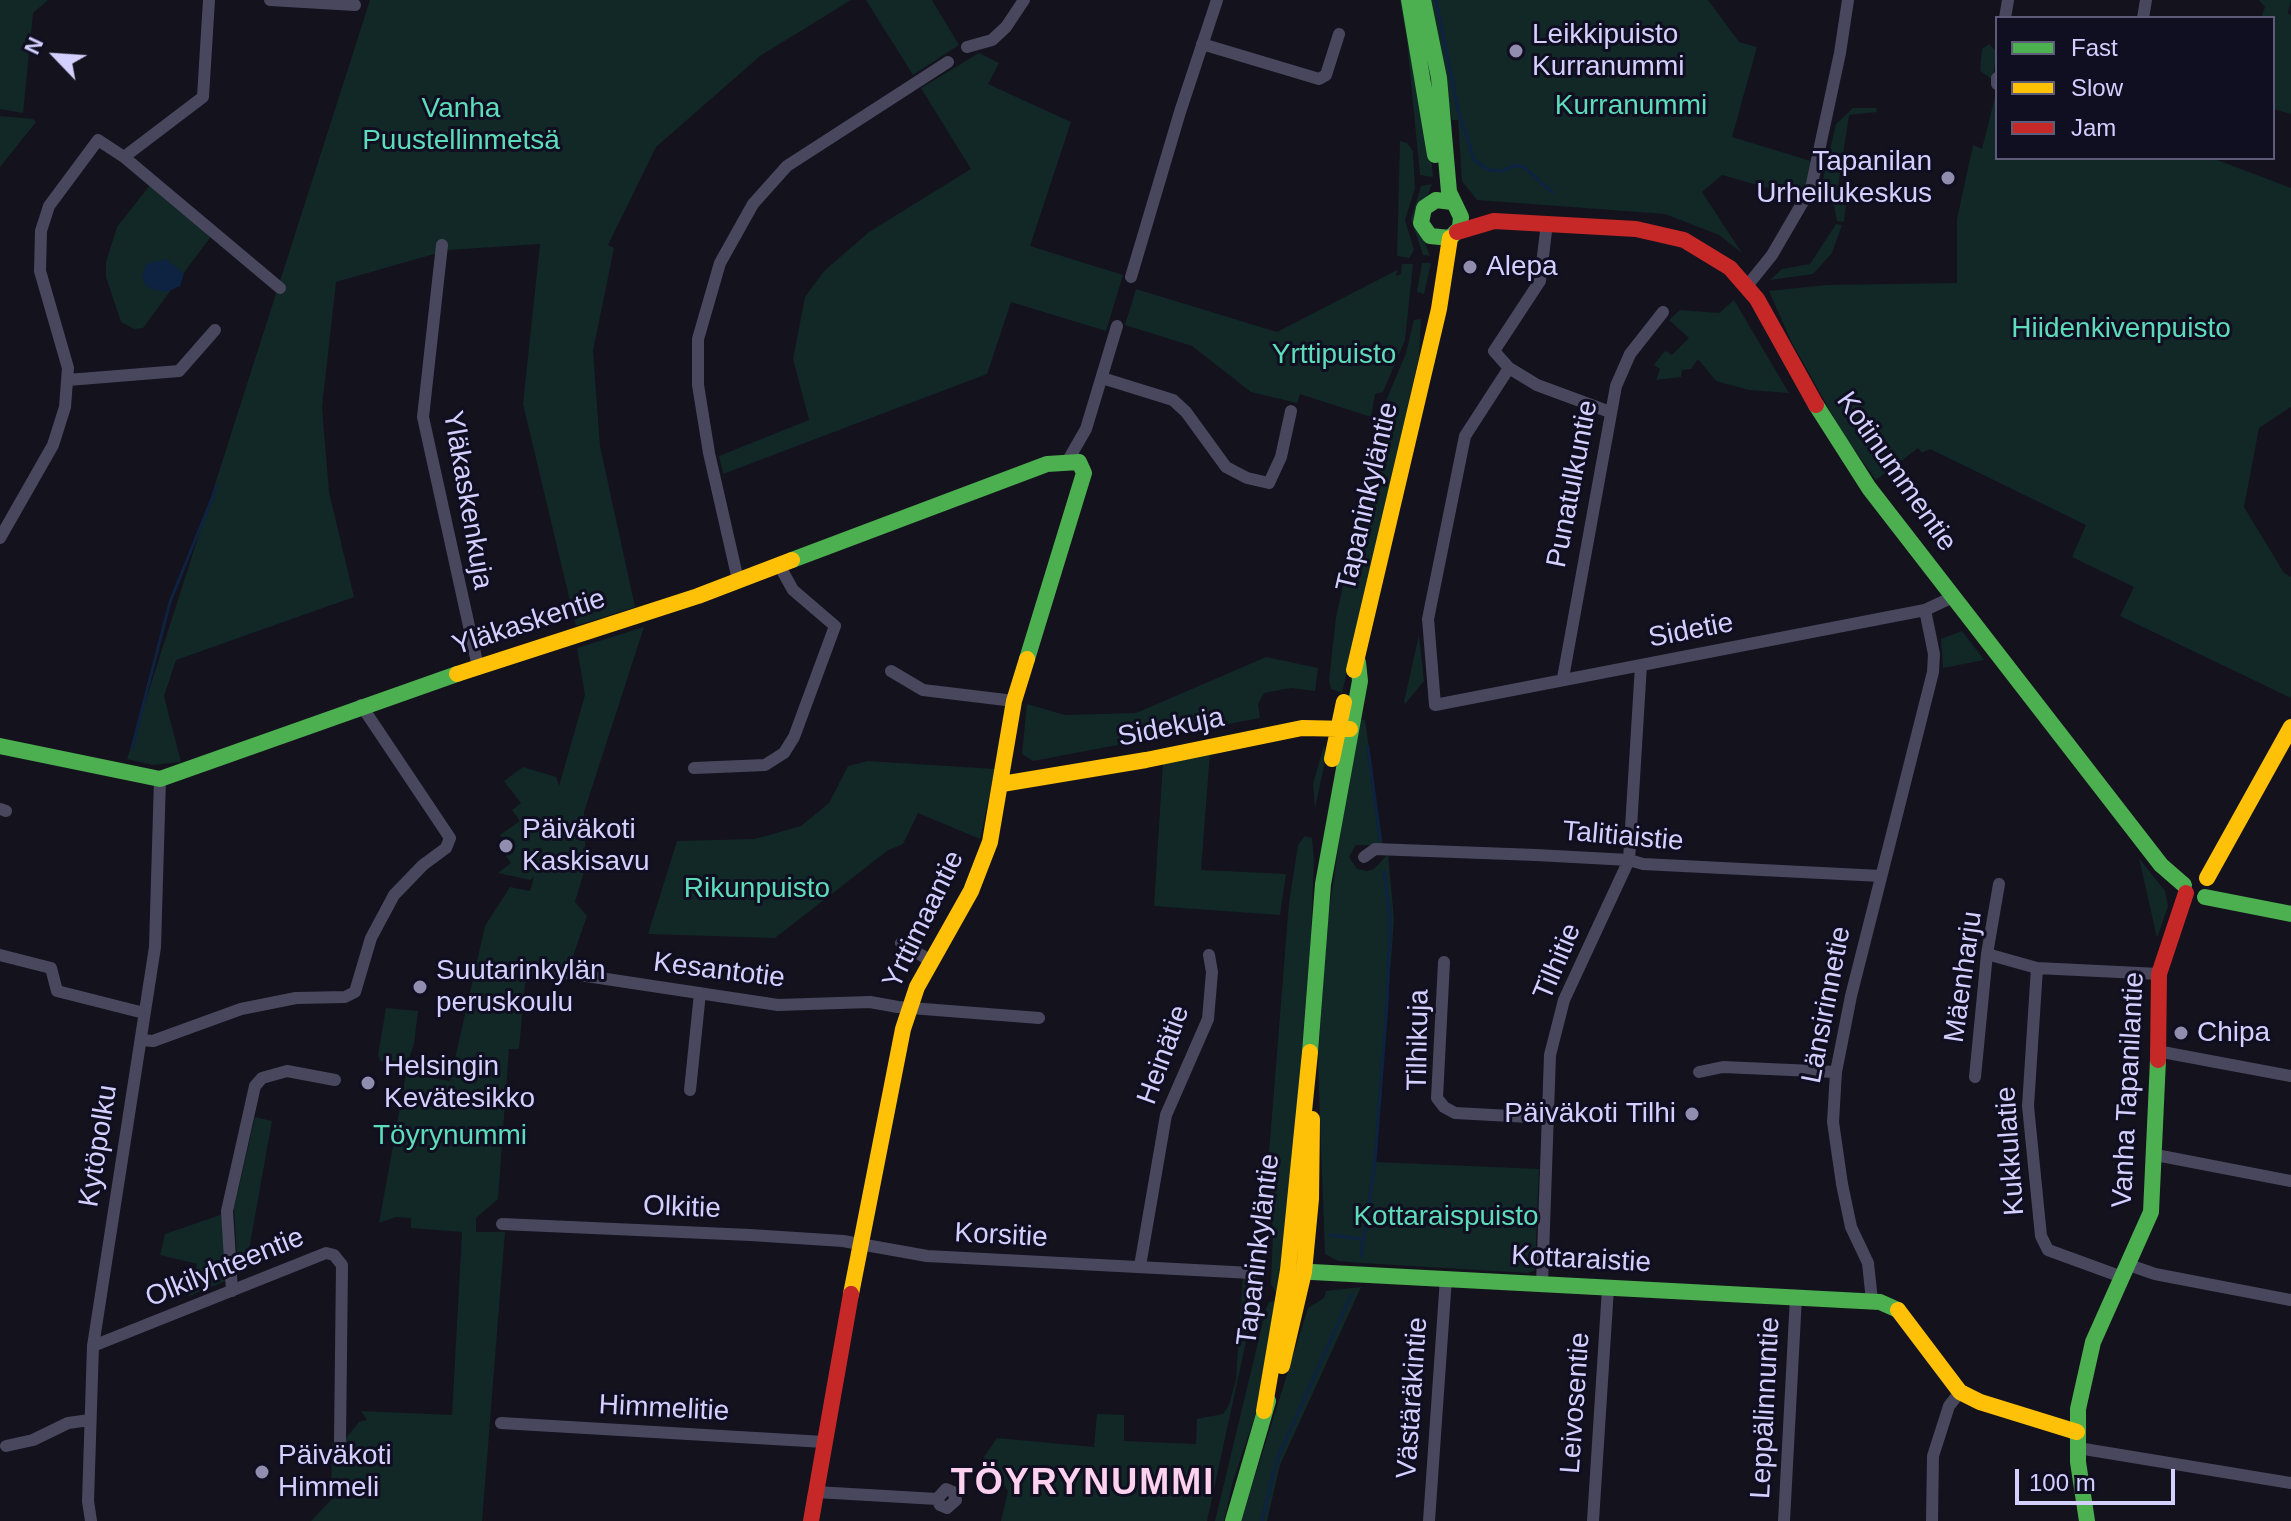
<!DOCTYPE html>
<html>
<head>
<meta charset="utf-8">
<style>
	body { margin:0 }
	#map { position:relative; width:2291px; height:1521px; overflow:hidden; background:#14121d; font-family:Arial,sans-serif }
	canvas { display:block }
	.legend { position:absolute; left:1995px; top:16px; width:280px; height:144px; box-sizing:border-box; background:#100e21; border:2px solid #5e5b79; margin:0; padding:10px 14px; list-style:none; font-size:24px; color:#d3cffe }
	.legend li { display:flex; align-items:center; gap:16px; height:40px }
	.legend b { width:40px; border:2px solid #5e5b79 }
	.north { position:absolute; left:16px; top:16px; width:80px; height:80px; -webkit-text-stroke:6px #100e21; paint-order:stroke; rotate:295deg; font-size:22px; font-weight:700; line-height:32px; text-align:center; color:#d3cffe }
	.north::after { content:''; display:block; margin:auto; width:28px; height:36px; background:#d3cffe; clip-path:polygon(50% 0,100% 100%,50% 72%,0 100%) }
	.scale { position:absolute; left:2015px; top:1469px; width:160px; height:36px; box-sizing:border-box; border:4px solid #d3cffe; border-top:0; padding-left:10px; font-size:24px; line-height:28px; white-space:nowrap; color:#d3cffe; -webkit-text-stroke:6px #100e21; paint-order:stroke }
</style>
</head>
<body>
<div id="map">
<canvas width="2291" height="1521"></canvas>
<ul class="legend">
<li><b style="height:10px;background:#4caf50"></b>Fast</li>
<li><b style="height:10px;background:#ffc107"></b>Slow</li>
<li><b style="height:10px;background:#c62828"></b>Jam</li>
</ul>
<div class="north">N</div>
<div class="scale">100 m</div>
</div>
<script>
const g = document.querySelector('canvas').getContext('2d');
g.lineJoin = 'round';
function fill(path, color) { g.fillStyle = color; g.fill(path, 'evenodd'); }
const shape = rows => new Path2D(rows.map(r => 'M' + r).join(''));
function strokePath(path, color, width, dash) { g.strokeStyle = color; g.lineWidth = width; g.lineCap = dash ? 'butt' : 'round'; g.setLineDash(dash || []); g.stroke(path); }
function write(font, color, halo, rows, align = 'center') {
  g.font = font + ' Arial,sans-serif'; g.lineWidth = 6; g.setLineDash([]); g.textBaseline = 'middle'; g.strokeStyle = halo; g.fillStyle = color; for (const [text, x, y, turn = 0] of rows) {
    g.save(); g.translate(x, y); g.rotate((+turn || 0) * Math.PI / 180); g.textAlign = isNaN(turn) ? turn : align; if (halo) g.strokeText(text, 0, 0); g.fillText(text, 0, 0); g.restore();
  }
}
fill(shape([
	[0,0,48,0,33,13,23,113,0,109],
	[370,0,851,0,760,56,656,147,608,245,614,248,593,351,600,446,635,607,576,626,523,404,540,244,448,250,336,282,322,407,329,492,354,597,176,660,164,696,181,762,152,765,127,759],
	[866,0,932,0,959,45,913,75],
	[1400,0,1405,0,1430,143,1433,177,1420,175,1407,41],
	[1429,0,1708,0,1739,42,1757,47,1732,137,1811,161,1805,187,1799,197,1722,175,1702,192,1742,253,1719,235,1665,214,1477,200,1462,181,1458,120,1452,120],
	[2259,0,2291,0,2288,13,2291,15,2291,114,2273,109,2273,18,2261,18,2265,7],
	[1989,44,1996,51,1993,80,1980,71,1982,49],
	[979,53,999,63,988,84,1071,122,1030,246,1123,275,1106,331,1011,302,987,374,723,474,719,456,809,420,793,359,805,297,824,271,869,232,971,169,921,88],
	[1997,89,1997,158,2212,158,2291,188,2291,407,2259,428,2244,507,2284,573,2291,577,2291,698,2120,616,2134,587,2072,557,2086,525,1930,449,1922,453,1918,448,1876,480,1843,434,1791,341,1769,291,1826,285,1957,283,1957,219,1973,145,1982,149],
	[1853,108,1876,108,1877,112,1849,115,1837,194,1846,204,1844,222,1837,221,1834,206,1821,188,1836,124],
	[0,116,33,119,36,122,0,167],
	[1400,141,1407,143,1413,151,1415,188,1405,220,1414,250,1409,258,1397,256],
	[151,184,212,235,143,328,134,329,121,322,106,277,106,262,117,227],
	[1432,184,1427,197,1423,238,1430,256,1423,255,1411,219,1421,186],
	[1836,224,1842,225,1832,253,1813,274,1770,280,1782,269,1810,264],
	[1422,263,1431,263,1424,294,1417,292],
	[1402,264,1413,264,1405,340,1383,392,1375,394,1371,417,1300,394,1297,403,1251,392,1192,346,1125,325,1136,289,1277,332,1397,270,1396,276,1401,274],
	[1734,300,1789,393,1749,390,1716,381,1698,359,1691,369,1682,370,1681,377,1656,380,1660,369,1654,365,1663,353,1666,351,1672,355,1689,338,1669,320,1680,310,1719,313],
	[1421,319,1419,357,1342,693,1331,689,1329,681,1336,617,1383,408,1406,353,1414,320],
	[644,627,584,812,586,865,575,902,587,916,571,962,559,969,558,976,534,973,525,984,519,1049,509,1049,498,1199,476,1218,476,1232,505,1232,482,1521,311,1521,331,1500,332,1443,342,1443,359,1422,367,1420,361,1411,452,1415,462,1232,411,1228,411,1218,396,1217,379,1223,406,1074,450,1081,485,926,510,887,530,891,534,877,530,880,498,873,511,863,497,844,504,840,500,835,520,821,512,810,521,803,504,781,523,767,556,777,559,786,585,695,577,648],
	[1962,631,1984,660,1943,668,1941,639],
	[1419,635,1424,681,1405,704,1404,702],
	[1266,657,1318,668,1315,691,1291,688,1264,693,1258,704,1260,718,1033,761,1022,754,1027,704,1065,715,1136,713],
	[1357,720,1365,720,1383,845,1356,845,1349,857,1357,869,1368,871,1374,869,1388,854,1394,919,1376,1162,1539,1169,1535,1270,1528,1273,1361,1263,1338,1261,1325,1254,1318,1063,1326,932],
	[1324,745,1326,757,1315,808,1313,784],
	[1210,753,1201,870,1286,874,1280,915,1154,906,1163,762],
	[868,761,995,769,980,839,918,813,903,844,887,851,775,938,648,934,677,841,755,839,801,826,829,803,848,766],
	[1305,836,1312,838,1314,860,1311,933,1287,1240,1276,1293,1271,1284,1273,1233,1268,1165,1289,903,1298,845],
	[2139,858,2165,891,2168,906,2157,938],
	[386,1008,418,1011,414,1044,407,1064,380,1061,378,1055],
	[255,1117,272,1121,245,1272,238,1274,234,1208],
	[223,1214,228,1280,189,1296,197,1264,160,1255,165,1234],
	[1243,1277,1260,1277,1207,1521,1001,1521,1008,1491,984,1457,997,1438,1094,1447,1097,1414,1124,1415,1124,1441,1196,1444,1197,1419,1223,1414,1229,1405,1236,1380],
	[1361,1287,1280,1465,1267,1521,1241,1521,1308,1308,1324,1298,1326,1291],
	[1275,1301,1255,1416,1233,1481,1224,1521,1215,1521,1266,1309,1269,1302]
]), '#112827');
fill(shape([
	[166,259,184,274,180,286,167,292,152,289,145,284,142,276,147,264]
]), '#0e2241');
strokePath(shape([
	[1436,0,1458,110,1474,160,1489,170,1502,171,1516,165,1525,168,1553,193],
	[1368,747,1380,840],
	[132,748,170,602,217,486],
	[1330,1235,1362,1239],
	[1361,1256,1375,1162,1387,1005,1390,919,1384,871],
	[1262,1521,1277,1459,1351,1295]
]), '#0e2241', 3);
strokePath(shape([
	[270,0,355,5],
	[2005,18,2008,0],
	[2143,18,2146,0],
	[1202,44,1319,79,1326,75,1339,34],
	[967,47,992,40,1006,27,1024,0],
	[1997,78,1997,84],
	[124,157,203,97,209,0],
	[1547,223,1540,281,1494,351,1509,368,1465,436,1428,619,1435,705,1925,610,1953,597],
	[442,245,423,417,478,667],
	[1131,277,1180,112,1217,0],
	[1747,286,1772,255,1811,188,1840,53,1848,0],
	[1509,368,1537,385,1610,412],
	[1102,378,1173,400,1186,412,1226,467,1247,478,1269,483,1281,457,1291,411],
	[68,380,179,371,215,330],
	[1067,462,1086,429,1117,326],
	[0,538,53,445,65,407,68,368,40,271,41,231,49,206,98,140,124,157,280,288],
	[738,580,709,453,698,385,698,339,720,263,753,204,787,166,948,62],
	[891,671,923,690,1014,701],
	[1563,678,1616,386,1630,354,1663,312],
	[694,768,765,765,784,753,794,737,835,626,793,590,779,565],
	[0,809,6,811],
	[1364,857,1375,849,1536,855,1629,860,1643,864,1881,876],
	[901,943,931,961],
	[1987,954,2037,968,2159,974],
	[0,955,51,968,57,991,144,1013],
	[1444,962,1437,1098,1444,1107,1455,1113,1548,1118],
	[2037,968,2028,1106,2041,1236,2048,1250,2122,1277],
	[560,972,778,1005,870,1002,898,1007,1039,1018],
	[141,1040,153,1041,241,1009,296,998,345,997,355,992,371,938,394,895,423,865,446,848,450,838,361,705],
	[2157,1051,2291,1076],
	[1699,1072,1723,1067,1836,1072],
	[1975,1077,1987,954,1999,884],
	[690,1090,700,993],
	[2156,1155,2291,1181],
	[502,1224,750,1235,843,1241,927,1256,1252,1273],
	[2129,1265,2155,1274,2291,1300],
	[1140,1266,1166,1115,1208,1019,1212,972,1209,955],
	[1542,1284,1550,1055,1564,1000,1629,860,1641,665],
	[232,1291,227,1211,255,1086,262,1078,287,1071,335,1080],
	[1872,1301,1868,1263,1851,1227,1842,1184,1833,1122,1836,1072,1851,996,1933,672,1934,654,1925,610],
	[93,1346,326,1253,334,1255,342,1265,340,1441],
	[501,1423,824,1442],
	[6,1446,33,1440,68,1423,90,1420],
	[2078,1448,2291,1483],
	[816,1492,937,1499,940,1505,947,1508,956,1500,953,1492,946,1489,937,1499],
	[91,1521,88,1501,93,1346,155,947,160,779],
	[1429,1521,1446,1278],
	[1593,1521,1608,1288],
	[1784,1521,1796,1297],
	[1932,1521,1933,1456,1949,1406,1960,1392]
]), '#48475e', 12);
strokePath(shape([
	[1409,0,1435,155],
	[1423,0,1439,78,1449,192,1461,217,1460,228,1450,238,1430,236,1421,223,1424,208,1436,200,1452,202],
	[1816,405,1869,488,2161,865,2184,885],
	[792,560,1047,464,1079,462,1084,473,1027,659],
	[0,746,160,779,457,674],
	[2205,897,2291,914],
	[1310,1052,1323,884,1360,681,1358,662],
	[1293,1271,1880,1302,1898,1310],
	[1233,1521,1268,1401],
	[2087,1521,2078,1462,2078,1409,2093,1342,2151,1212,2158,1060]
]), '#4caf50', 16);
strokePath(shape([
	[1354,670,1439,309,1450,238],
	[457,674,698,596,792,560],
	[1332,759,1344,702],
	[1002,784,1146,760,1302,728,1350,729],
	[2207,878,2291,727],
	[851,1294,903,1029,917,987,971,891,990,842,1014,701,1027,659],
	[1898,1310,1960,1392,1980,1402,2077,1432],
	[1282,1366,1304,1272,1311,1199,1312,1119],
	[1264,1411,1288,1270,1310,1052]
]), '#ffc107', 16);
strokePath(shape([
	[1457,232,1494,221,1636,229,1684,240,1730,268,1757,299,1816,405],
	[2158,1060,2159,974,2186,893],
	[811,1521,851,1294]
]), '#c62828', 16);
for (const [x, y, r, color] of [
	[1516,51,8,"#908daf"],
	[1948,178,8,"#908daf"],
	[1470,267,8,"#908daf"],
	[506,846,8,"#908daf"],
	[420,987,8,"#908daf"],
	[2181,1033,8,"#908daf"],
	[368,1083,8,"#908daf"],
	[1692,1114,8,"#908daf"],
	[262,1472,8,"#908daf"]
]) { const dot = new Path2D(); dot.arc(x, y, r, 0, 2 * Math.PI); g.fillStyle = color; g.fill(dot); strokePath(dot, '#100e21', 3); }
write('28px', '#d3cffe', '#100e21', [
	["Leikkipuisto",1532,35],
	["Kurranummi",1532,67],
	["Tapanilan",1932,162,"right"],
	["Urheilukeskus",1932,194,"right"],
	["Alepa",1486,267],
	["Päiväkoti",522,830],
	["Kaskisavu",522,862],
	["Suutarinkylän",436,971],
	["peruskoulu",436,1003],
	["Chipa",2197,1033],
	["Helsingin",384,1067],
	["Kevätesikko",384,1099],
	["Päiväkoti Tilhi",1676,1114,"right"],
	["Päiväkoti",278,1456],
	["Himmeli",278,1488]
], 'left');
write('28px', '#5ddcb9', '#100e21', [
	["Kurranummi",1631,106],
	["Vanha",461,109],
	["Puustellinmetsä",461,141],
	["Hiidenkivenpuisto",2121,329],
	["Yrttipuisto",1334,355],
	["Rikunpuisto",757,889],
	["Töyrynummi",450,1136],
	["Kottaraispuisto",1446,1217]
]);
write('28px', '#d3cffe', '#100e21', [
	["Kotinummentie",1896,472,55],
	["Punatulkuntie",1573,484,-79],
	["Tapaninkyläntie",1368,497,-77],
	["Yläkaskenkuja",467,500,80],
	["Yläkaskentie",529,623,-18],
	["Sidetie",1691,631,-11],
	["Sidekuja",1171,728,-11],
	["Talitiaistie",1623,837,5],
	["Yrttimaantie",924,920,-64],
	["Tilhitie",1558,962,-67],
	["Kesantotie",719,971,7],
	["Mäenharju",1964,977,-82],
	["Länsirinnetie",1827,1005,-79],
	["Tilhikuja",1419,1040,-89],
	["Heinätie",1164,1055,-70],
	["Vanha Tapanilantie",2129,1090,-87],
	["Kytöpolku",99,1146,-81],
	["Kukkulatie",2011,1151,-94],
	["Olkitie",682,1208,2],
	["Korsitie",1001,1236,3],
	["Tapaninkyläntie",1259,1250,-83],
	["Kottaraistie",1581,1260,3],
	["Olkilyhteentie",225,1268,-22],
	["Västäräkintie",1413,1398,-86],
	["Leivosentie",1576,1403,-86],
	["Leppälinnuntie",1766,1408,-87],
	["Himmelitie",664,1409,3]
]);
g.letterSpacing = '2px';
write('bold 36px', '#fed1ef', '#100e21', [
	["TÖYRYNUMMI",1083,1484]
]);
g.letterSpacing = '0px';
</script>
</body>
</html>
